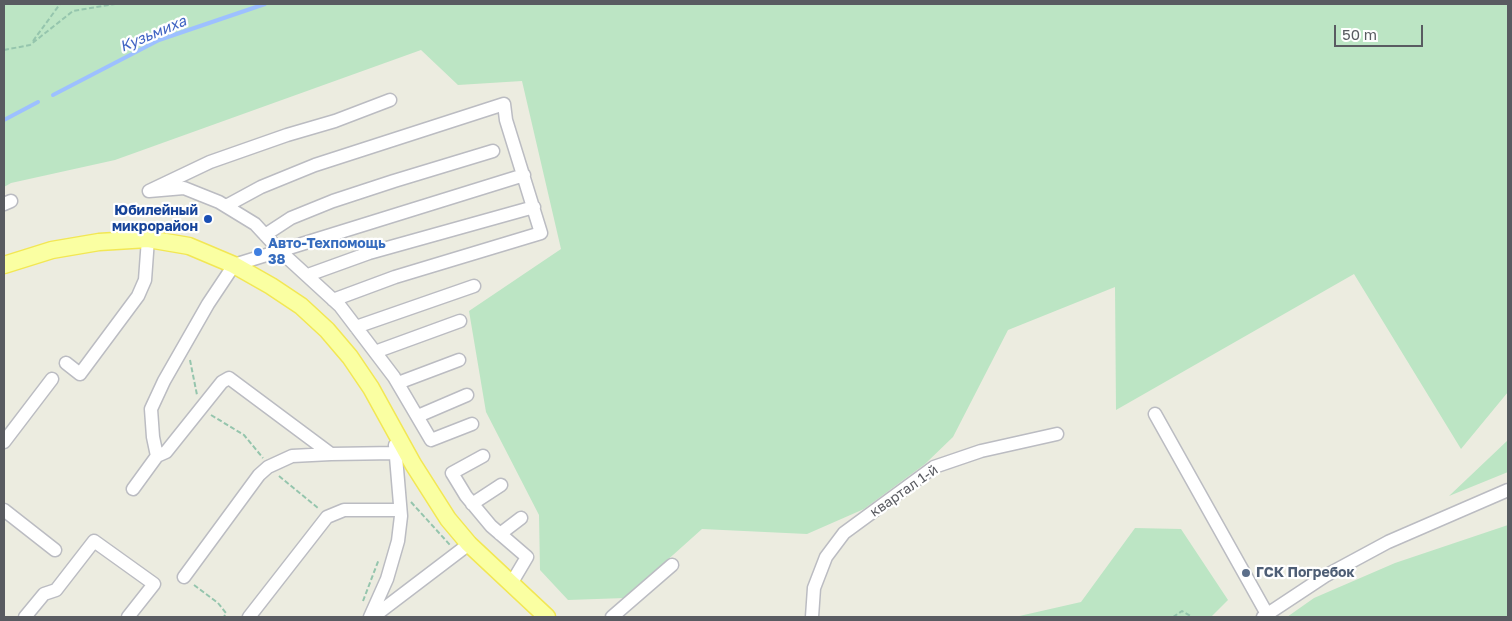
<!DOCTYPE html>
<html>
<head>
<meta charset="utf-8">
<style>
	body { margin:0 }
	#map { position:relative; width:1512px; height:621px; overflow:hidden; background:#ecece0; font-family:"Golos Text",sans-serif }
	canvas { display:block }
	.frame { position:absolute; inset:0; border:5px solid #595b61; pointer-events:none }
	.scale { position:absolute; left:1334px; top:25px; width:89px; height:22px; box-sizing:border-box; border:2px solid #595b61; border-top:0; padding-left:6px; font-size:15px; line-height:18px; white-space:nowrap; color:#595b61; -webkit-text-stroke:4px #fff; paint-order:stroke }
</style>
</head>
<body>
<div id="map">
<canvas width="1512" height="621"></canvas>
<div class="frame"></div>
<div class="scale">50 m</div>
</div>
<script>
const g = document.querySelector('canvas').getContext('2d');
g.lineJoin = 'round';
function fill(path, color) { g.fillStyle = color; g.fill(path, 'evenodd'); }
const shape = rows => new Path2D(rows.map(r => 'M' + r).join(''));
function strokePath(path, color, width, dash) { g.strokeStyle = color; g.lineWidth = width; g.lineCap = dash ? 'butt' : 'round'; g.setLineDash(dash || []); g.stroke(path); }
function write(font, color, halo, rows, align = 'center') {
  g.font = font + ' "Golos Text",sans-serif'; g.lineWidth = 4.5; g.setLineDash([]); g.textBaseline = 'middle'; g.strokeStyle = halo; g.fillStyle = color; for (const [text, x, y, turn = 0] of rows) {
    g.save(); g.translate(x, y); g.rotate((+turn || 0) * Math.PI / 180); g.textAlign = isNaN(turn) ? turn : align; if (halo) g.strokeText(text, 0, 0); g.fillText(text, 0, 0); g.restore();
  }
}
fill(shape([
	[4,4,1508,4,1508,392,1461,449,1354,274,1116,410,1115,287,1008,330,953,437,925,464,864,509,807,534,702,529,625,598,568,600,540,570,539,515,486,412,469,311,561,249,522,81,458,85,421,50,115,160,11,183,4,187],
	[1508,440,1508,472,1449,496],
	[1508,525,1508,617,1287,617,1314,598,1395,563],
	[1135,528,1181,529,1228,600,1211,617,1015,617,1081,602]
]), '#bce5c4');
strokePath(shape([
	[53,95,159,40,265,4],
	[4,120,38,102]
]), '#9dc0ff', 4);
const minor = shape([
	[390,100,335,121,287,135,210,162,149,191,184,188,219,202,255,224,280,251,340,306,394,377,431,440,472,424],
	[4,204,11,201],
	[226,206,261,187,315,165,504,104,506,120,541,233,395,277,333,300],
	[265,235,291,218,333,201,394,181,493,151],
	[308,275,369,253,534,207],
	[356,327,474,286],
	[375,352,460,321],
	[66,363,80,374,138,296,145,280,148,239],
	[398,383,459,360],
	[1155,414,1267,614],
	[418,416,467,395],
	[4,442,52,379],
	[157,456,166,452,222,382,229,378,331,454,396,453],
	[483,456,452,473,466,496,491,526,527,557,511,584],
	[133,489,157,456,153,437,151,409,164,381,208,304,234,265,524,175],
	[472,504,501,485],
	[4,510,55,550],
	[500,534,521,518],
	[184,577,259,475,268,467,292,456,331,454],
	[25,617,44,594,56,590,94,541,154,584,128,617],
	[249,617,327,517,344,510,400,510],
	[370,617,387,579,398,541,401,516,395,445],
	[373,617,469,544],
	[612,617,672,565],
	[812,617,814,588,826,557,844,533,934,467,981,451,1057,434],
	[1263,617,1325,576,1388,542,1508,490]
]);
const major = shape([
	[4,265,52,250,99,242,148,239,189,246,234,265,271,286,301,306,327,330,350,357,371,388,413,464,448,519,469,544,547,617]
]);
strokePath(minor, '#bbbcc2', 15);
strokePath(major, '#f2e754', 19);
strokePath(shape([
	[33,41,60,4],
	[4,50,30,45,73,11,115,4],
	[190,360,197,395],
	[211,415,244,435,263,458],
	[279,476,318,508],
	[411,502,450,545],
	[194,585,218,603,226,613,224,617],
	[363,601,379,559],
	[1173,617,1182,611,1192,617]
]), '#95c5ad', 2, [5, 2.5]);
strokePath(minor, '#fff', 12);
strokePath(major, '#faffa2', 16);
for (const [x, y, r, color] of [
	[208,219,5,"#1a4fb4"],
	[258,252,5,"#3f7fe0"],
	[1246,573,5,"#5c6f8a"]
]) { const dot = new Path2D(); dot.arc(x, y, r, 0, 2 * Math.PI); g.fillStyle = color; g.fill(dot); strokePath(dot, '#fff', 2); }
write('bold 14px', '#164399', '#fff', [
	["Юбилейный",198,211],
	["микрорайон",198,227]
], 'right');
write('bold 14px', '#366cbe', '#fff', [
	["Авто-Техпомощь",268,244],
	["38",268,260]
], 'left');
write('14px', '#595b61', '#fff', [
	["квартал 1-й",904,491,-35]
]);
write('bold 14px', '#4e5e75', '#fff', [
	["ГСК Погребок",1256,573]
], 'left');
write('italic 15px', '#4064c3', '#fff', [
	["Кузьмиха",153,34,-23]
]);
</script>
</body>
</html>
